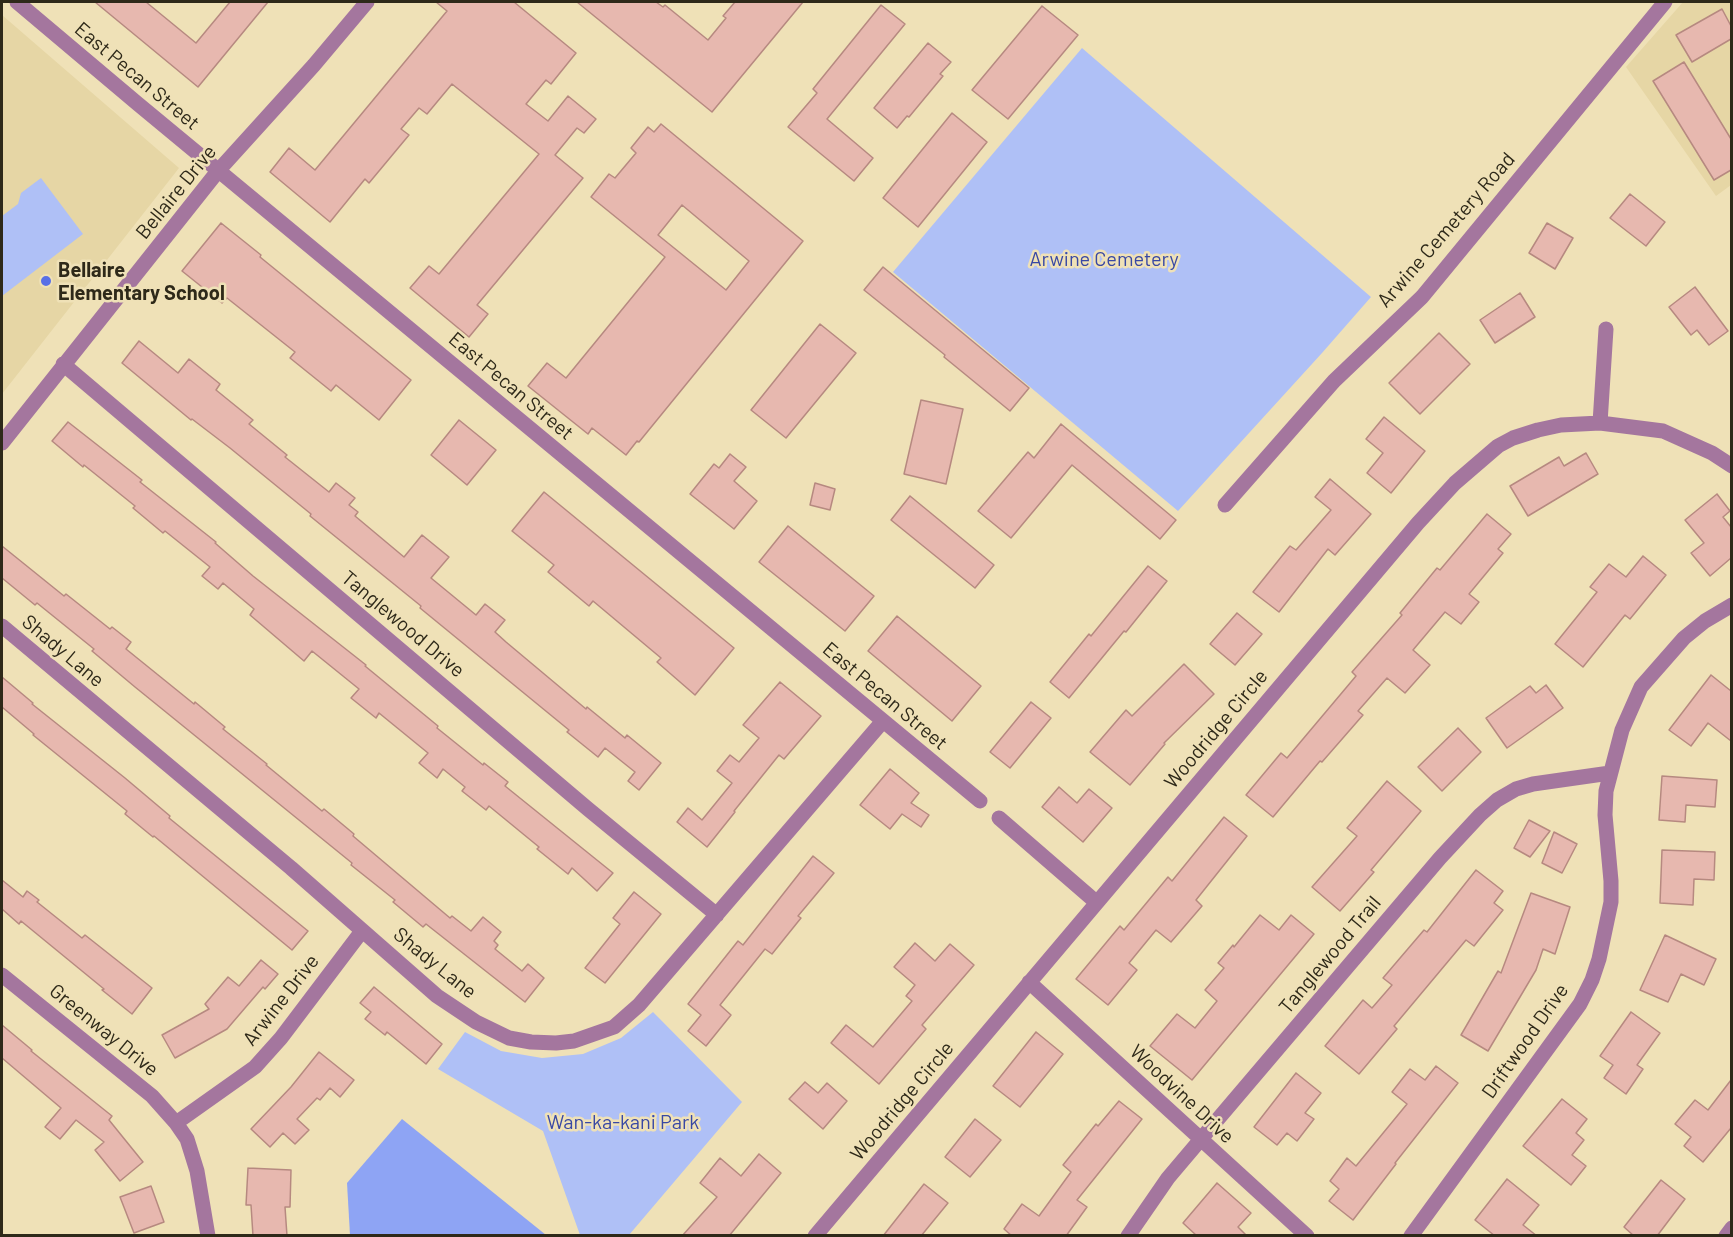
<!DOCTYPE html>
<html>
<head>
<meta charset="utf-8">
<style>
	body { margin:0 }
	#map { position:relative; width:1733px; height:1237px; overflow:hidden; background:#efe1b7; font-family:Barlow,sans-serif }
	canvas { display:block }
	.frame { position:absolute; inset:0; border:3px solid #2e2919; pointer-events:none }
</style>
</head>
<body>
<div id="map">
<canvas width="1733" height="1237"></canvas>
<div class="frame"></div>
</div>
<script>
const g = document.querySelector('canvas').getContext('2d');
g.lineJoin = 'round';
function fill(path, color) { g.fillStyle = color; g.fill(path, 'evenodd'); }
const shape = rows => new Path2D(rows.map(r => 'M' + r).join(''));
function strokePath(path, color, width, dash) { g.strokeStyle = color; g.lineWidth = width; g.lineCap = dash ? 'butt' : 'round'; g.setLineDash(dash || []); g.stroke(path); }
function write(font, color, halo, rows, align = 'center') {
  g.font = font + ' Barlow,sans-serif'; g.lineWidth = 5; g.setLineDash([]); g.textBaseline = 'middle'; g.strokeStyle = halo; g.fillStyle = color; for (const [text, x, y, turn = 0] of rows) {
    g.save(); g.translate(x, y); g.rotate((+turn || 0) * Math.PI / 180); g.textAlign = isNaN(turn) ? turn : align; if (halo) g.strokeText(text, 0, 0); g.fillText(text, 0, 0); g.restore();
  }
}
fill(shape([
	[1683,2,1731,2,1731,185,1716,196,1626,67],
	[2,15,179,168,2,394]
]), '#e6d6a5');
fill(shape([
	[1082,48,1371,297,1322,353,1178,511,893,272],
	[41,178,83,234,2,296,2,216,18,204,21,193],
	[653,1012,742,1102,629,1235,580,1235,543,1131,438,1069,465,1032,501,1051,542,1058,583,1054,621,1038]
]), '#afc0f6');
fill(shape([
	[402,1119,546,1235,350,1235,347,1183]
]), '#8ea4f4');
const building = shape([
	[95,2,146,2,196,43,230,2,268,2,198,87,95,2],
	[436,2,514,2,576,53,551,84,546,80,526,104,548,121,568,96,596,119,584,133,577,128,555,155,583,178,477,305,488,314,469,337,410,288,429,266,439,274,539,154,452,84,427,114,419,108,401,129,409,135,369,183,365,179,330,222,270,172,289,148,315,170,447,11,436,2],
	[577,2,656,2,663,7,665,5,708,40,726,18,723,16,735,2,803,2,712,112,577,2],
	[881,5,905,24,827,119,873,158,854,181,788,127,817,93,813,89,881,5],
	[1042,6,1078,35,1008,119,972,90,1042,6],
	[1722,9,1731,26,1731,39,1692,62,1676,35,1722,9],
	[928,43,951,62,940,74,943,76,909,117,907,116,897,128,874,108,928,43],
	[1684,62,1731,139,1731,170,1714,180,1653,81,1684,62],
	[952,113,987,142,918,227,883,198,952,113],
	[661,124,803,241,639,442,637,441,626,455,592,428,588,434,528,386,547,363,566,378,665,257,591,197,609,174,615,178,636,153,631,148,648,127,654,132,661,124],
	[682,205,749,261,726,290,658,235,682,205],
	[1630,194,1665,222,1646,246,1610,218,1630,194],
	[221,223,261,255,260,257,411,380,379,420,336,385,331,391,290,358,295,352,227,298,222,303,182,271,221,223],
	[1547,223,1573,238,1555,269,1529,253,1547,223],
	[883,267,1029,388,1010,411,944,357,945,355,864,290,883,267],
	[1695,287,1728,331,1709,345,1697,330,1691,335,1669,307,1695,287],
	[1520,293,1535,317,1495,343,1480,320,1520,293],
	[820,324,856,353,786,438,751,410,820,324],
	[1439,333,1470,364,1420,414,1389,383,1439,333],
	[139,341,178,373,189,359,220,384,216,390,253,420,249,424,287,455,285,457,329,492,336,483,355,498,349,505,358,512,355,516,404,557,422,535,449,557,431,578,476,615,485,604,505,620,495,632,506,642,586,709,587,707,625,738,627,735,661,763,639,790,628,781,635,772,605,748,598,757,567,732,569,730,420,608,421,606,310,516,311,514,230,448,192,419,191,420,122,363,139,341],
	[921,400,963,409,946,484,904,474,921,400],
	[1384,417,1425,451,1391,493,1367,473,1383,453,1366,439,1384,417],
	[459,420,496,450,467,485,431,455,459,420],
	[68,422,142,480,140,482,216,542,215,543,253,576,366,665,365,666,438,726,437,728,483,765,484,763,508,782,505,786,613,873,597,891,572,868,568,874,537,849,539,847,489,806,486,810,462,791,465,787,443,769,437,778,419,763,428,753,379,713,376,718,351,698,359,689,312,651,304,661,250,615,254,609,223,583,218,589,202,576,210,567,165,531,163,533,133,508,135,506,84,465,83,467,52,441,68,422],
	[1061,424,1176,520,1160,539,1072,465,1011,538,978,511,1028,452,1034,458,1061,424],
	[1586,453,1598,474,1528,516,1510,486,1559,457,1564,466,1586,453],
	[730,454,746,467,734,481,757,501,734,529,690,494,714,464,719,468,730,454],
	[1330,479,1371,514,1335,555,1328,549,1279,612,1253,592,1290,546,1296,550,1331,510,1315,497,1330,479],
	[815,483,835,489,830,510,810,505,815,483],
	[544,492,734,648,695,695,657,662,661,658,593,601,589,606,548,572,554,565,512,531,544,492],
	[1717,494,1730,511,1723,517,1731,527,1731,558,1710,576,1691,553,1704,543,1685,520,1717,494],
	[910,496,994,565,975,588,891,520,910,496],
	[1487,514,1511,534,1498,549,1503,553,1469,594,1479,602,1461,624,1445,612,1413,650,1430,665,1405,693,1387,678,1358,711,1363,715,1322,762,1320,761,1273,817,1246,795,1281,753,1287,758,1356,676,1352,672,1402,615,1400,613,1437,568,1440,570,1487,514],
	[788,526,874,596,845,631,759,562,788,526],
	[2,546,64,596,66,594,110,629,112,627,131,642,126,649,194,704,195,702,225,727,223,729,267,764,266,765,322,811,324,809,354,834,353,836,450,918,452,916,471,931,483,917,501,932,494,941,498,945,495,949,522,971,528,964,544,978,525,1002,426,924,423,927,393,902,395,900,351,865,352,863,135,687,92,651,94,649,37,603,35,605,2,578,2,546],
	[1643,556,1666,575,1630,619,1625,615,1583,667,1555,644,1597,592,1590,587,1609,564,1626,577,1643,556],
	[1148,566,1167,581,1126,632,1124,631,1069,698,1050,682,1089,634,1091,636,1148,566],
	[1237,613,1262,634,1235,665,1210,644,1237,613],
	[897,616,981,686,952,721,868,651,897,616],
	[1184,664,1214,694,1164,743,1165,744,1130,785,1090,752,1126,710,1132,716,1184,664],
	[1711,675,1731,691,1731,741,1708,723,1691,746,1669,730,1711,675],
	[2,677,33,703,32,704,125,778,170,816,169,818,308,931,292,950,154,836,153,837,125,814,127,811,33,735,34,734,2,707,2,677],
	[780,682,821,716,784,759,779,755,734,811,735,812,707,847,677,822,688,808,702,820,732,783,717,771,730,755,739,762,759,738,743,725,780,682],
	[1546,685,1563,708,1507,748,1486,718,1530,686,1536,693,1546,685],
	[1031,702,1051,718,1010,768,990,752,1031,702],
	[1458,728,1481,752,1442,791,1418,767,1458,728],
	[890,769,919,793,911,803,929,815,921,827,902,814,890,829,860,805,890,769],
	[1662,776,1717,780,1715,807,1686,805,1685,822,1659,820,1662,776],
	[1387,781,1421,811,1371,870,1374,872,1340,911,1312,887,1357,836,1347,828,1387,781],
	[1059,787,1077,803,1089,789,1112,808,1083,842,1042,807,1059,787],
	[1224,817,1247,836,1196,900,1202,906,1171,942,1156,930,1129,963,1137,970,1108,1005,1076,979,1120,926,1124,930,1168,877,1172,881,1224,817],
	[1529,820,1550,831,1530,857,1514,848,1529,820],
	[1554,832,1577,844,1562,873,1542,863,1554,832],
	[1662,850,1715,852,1714,880,1694,879,1693,905,1660,903,1662,850],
	[813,856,834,873,798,916,801,918,772,954,765,949,720,1005,731,1015,706,1046,688,1031,701,1015,688,1004,738,941,743,945,813,856],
	[1476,870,1503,891,1494,903,1503,910,1474,946,1466,940,1394,1026,1397,1029,1359,1074,1325,1046,1363,1000,1372,1008,1392,985,1383,978,1424,930,1427,932,1476,870],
	[2,880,23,897,27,891,39,900,37,902,82,938,85,935,152,988,132,1014,102,990,104,989,21,921,19,924,2,909,2,880],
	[634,892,661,914,605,983,585,968,620,924,613,918,634,892],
	[1531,893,1570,907,1555,954,1543,949,1536,970,1488,1051,1461,1035,1498,971,1501,973,1531,893],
	[1260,915,1279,930,1291,915,1314,934,1192,1080,1150,1046,1177,1014,1195,1028,1217,1001,1205,990,1224,968,1218,963,1233,945,1234,947,1260,915],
	[1665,935,1716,959,1704,985,1681,974,1668,1002,1640,990,1665,935],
	[915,943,935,961,950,944,974,965,922,1025,926,1029,879,1084,831,1043,846,1025,873,1047,912,1001,906,996,915,985,894,967,915,943],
	[261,960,278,974,265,989,263,987,227,1029,175,1058,162,1035,209,1009,205,1004,228,977,239,986,261,960],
	[374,987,442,1044,426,1064,387,1032,385,1035,365,1019,371,1012,360,1003,374,987],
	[1631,1012,1660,1033,1637,1065,1643,1069,1626,1094,1604,1078,1613,1065,1600,1056,1631,1012],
	[2,1025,32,1050,31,1051,112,1116,109,1120,143,1162,120,1181,95,1150,104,1142,76,1120,60,1139,45,1127,61,1108,2,1058,2,1025],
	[1036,1032,1063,1054,1020,1107,993,1086,1036,1032],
	[319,1052,354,1080,340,1097,330,1088,320,1100,317,1098,297,1119,309,1130,295,1144,283,1133,270,1147,251,1129,291,1087,319,1052],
	[1436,1066,1458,1083,1395,1163,1396,1164,1353,1220,1329,1201,1339,1189,1330,1181,1347,1158,1356,1166,1407,1104,1392,1092,1410,1069,1425,1080,1436,1066],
	[1296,1073,1321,1093,1305,1113,1314,1119,1297,1141,1287,1133,1277,1145,1254,1127,1296,1073],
	[1731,1080,1731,1128,1703,1162,1684,1146,1691,1137,1675,1124,1695,1100,1708,1110,1731,1080],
	[805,1082,818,1093,827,1083,847,1101,823,1129,789,1099,805,1082],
	[1562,1099,1587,1119,1576,1133,1584,1140,1572,1155,1586,1166,1571,1185,1523,1146,1562,1099],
	[1119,1101,1142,1119,1077,1200,1087,1207,1066,1236,1012,1236,1004,1229,1022,1204,1039,1216,1071,1172,1063,1165,1096,1124,1098,1126,1119,1101],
	[975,1119,1001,1140,970,1177,945,1157,975,1119],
	[759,1154,781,1173,729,1236,682,1236,717,1197,700,1183,720,1158,741,1176,759,1154],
	[248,1168,291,1170,290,1207,285,1207,287,1236,253,1236,251,1205,246,1205,248,1168],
	[1507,1179,1539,1205,1523,1225,1537,1236,1495,1236,1475,1220,1507,1179],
	[1661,1180,1685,1199,1657,1236,1634,1236,1624,1227,1661,1180],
	[1217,1183,1251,1213,1238,1227,1247,1236,1197,1236,1183,1223,1217,1183],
	[924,1184,948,1203,921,1236,883,1236,924,1184],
	[151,1186,164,1222,134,1233,120,1197,151,1186]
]);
fill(building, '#e7b8af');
strokePath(building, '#b68980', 1.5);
strokePath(shape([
	[17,2,138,104,980,801],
	[63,364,588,809,717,915],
	[1600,423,1606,329],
	[2,443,218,171,314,65,367,2],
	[1225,505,1334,381,1422,297,1665,2],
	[2,626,291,868,437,996,476,1022,509,1038,531,1042,556,1043,574,1041,614,1027,639,1005,883,721],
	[999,818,1096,902],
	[2,975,152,1096,176,1123,187,1139,197,1171,208,1236],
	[1029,982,1307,1236],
	[176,1123,255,1067,281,1038,362,931],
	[815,1236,1418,523,1455,483,1498,446,1513,438,1538,430,1561,425,1600,423,1663,431,1712,453,1732,466],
	[1128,1236,1168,1178,1201,1139,1440,858,1480,815,1497,800,1516,789,1533,784,1610,773],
	[1411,1236,1580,1004,1592,980,1599,959,1611,902,1611,881,1605,815,1606,791,1622,730,1641,687,1684,638,1705,621,1732,605],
	[1726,1236,1732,1228]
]), '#a4769e', 15);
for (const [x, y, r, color] of [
	[46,281,6,"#5970e6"]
]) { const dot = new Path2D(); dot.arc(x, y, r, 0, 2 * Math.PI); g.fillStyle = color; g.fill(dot); strokePath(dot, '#efe1b7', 2); }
write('20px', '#2e2919', '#efe1b7', [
	["East Pecan Street",137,76,40],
	["Bellaire Drive",176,192,-51],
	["Arwine Cemetery Road",1446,230,-49],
	["East Pecan Street",511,386,40],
	["Tanglewood Drive",403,624,40],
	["Shady Lane",63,651,40],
	["East Pecan Street",885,696,40],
	["Woodridge Circle",1216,729,-50],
	["Tanglewood Trail",1330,955,-50],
	["Shady Lane",435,963,39],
	["Arwine Drive",281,1000,-52],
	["Greenway Drive",104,1030,39],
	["Driftwood Drive",1525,1041,-55],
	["Woodvine Drive",1182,1094,43],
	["Woodridge Circle",902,1101,-50]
]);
write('20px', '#3848a4', '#efe1b7', [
	["Arwine Cemetery",1104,259],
	["Wan-ka-kani Park",623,1122]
]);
write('bold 20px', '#2e2919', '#efe1b7', [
	["Bellaire",58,270],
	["Elementary School",58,293]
], 'left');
</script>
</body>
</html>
